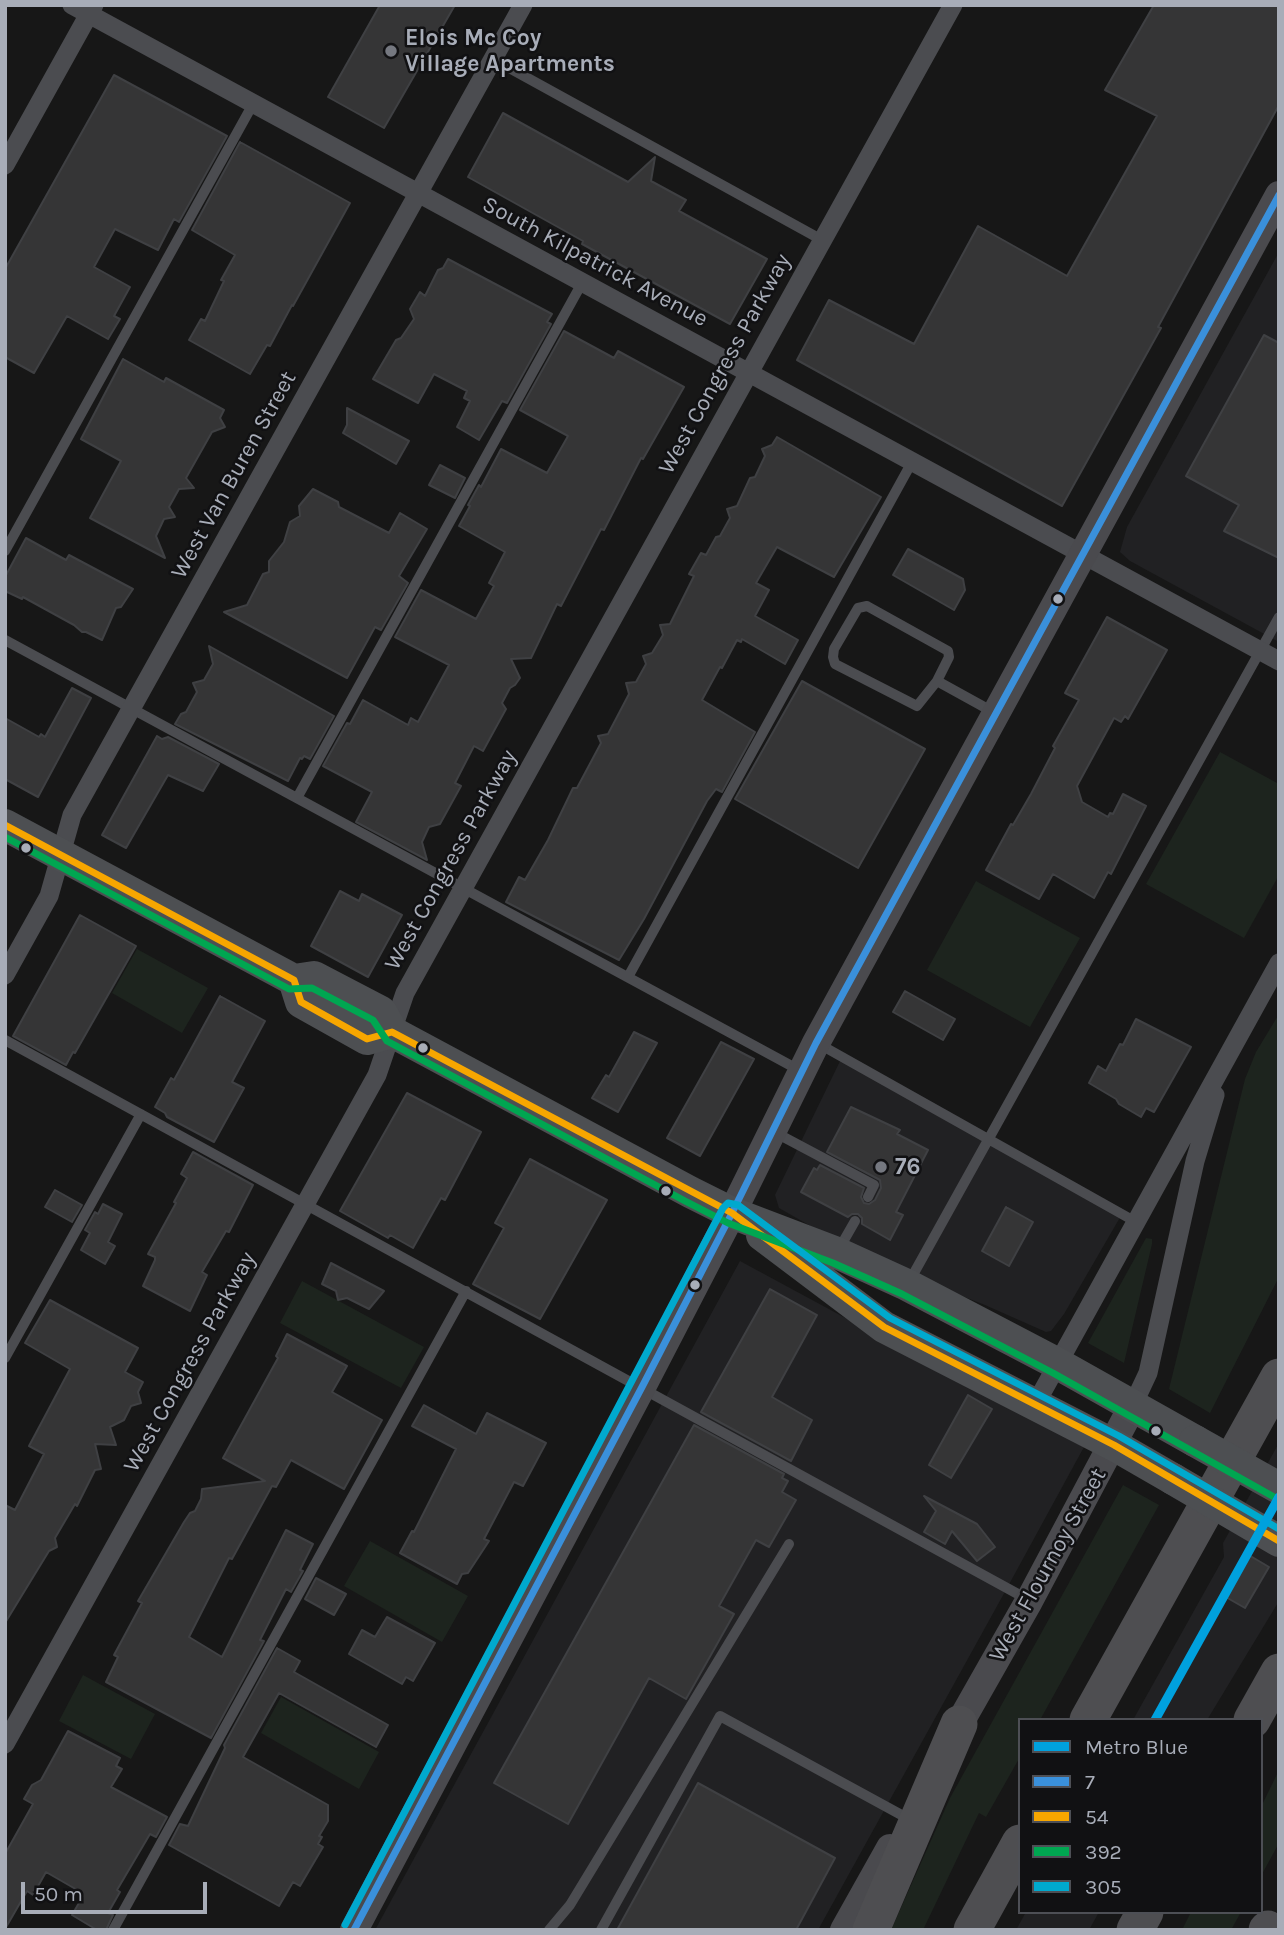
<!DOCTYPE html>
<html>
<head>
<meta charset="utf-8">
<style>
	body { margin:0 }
	#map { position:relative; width:1284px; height:1935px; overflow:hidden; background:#171717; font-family:Karla,sans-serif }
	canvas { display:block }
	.frame { position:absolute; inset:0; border:7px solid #a8adb8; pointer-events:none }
	.legend { position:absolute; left:1018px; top:1718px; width:245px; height:196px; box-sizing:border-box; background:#111113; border:2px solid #4d4f55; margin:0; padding:9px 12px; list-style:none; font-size:21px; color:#a8adb8 }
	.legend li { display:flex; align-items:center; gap:14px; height:35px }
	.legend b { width:35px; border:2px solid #4d4f55 }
	.scale { position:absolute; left:21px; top:1882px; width:186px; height:32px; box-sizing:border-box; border:4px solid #a8adb8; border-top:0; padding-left:9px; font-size:21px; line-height:24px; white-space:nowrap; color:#a8adb8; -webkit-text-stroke:5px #111113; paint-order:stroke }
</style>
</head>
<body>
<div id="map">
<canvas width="1284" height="1935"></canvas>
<div class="frame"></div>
<ul class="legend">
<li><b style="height:9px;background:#00a1de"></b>Metro Blue</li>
<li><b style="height:9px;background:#3a90db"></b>7</li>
<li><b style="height:9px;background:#f7a600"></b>54</li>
<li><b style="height:9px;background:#00a651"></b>392</li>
<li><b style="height:9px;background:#00a9ce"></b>305</li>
</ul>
<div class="scale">50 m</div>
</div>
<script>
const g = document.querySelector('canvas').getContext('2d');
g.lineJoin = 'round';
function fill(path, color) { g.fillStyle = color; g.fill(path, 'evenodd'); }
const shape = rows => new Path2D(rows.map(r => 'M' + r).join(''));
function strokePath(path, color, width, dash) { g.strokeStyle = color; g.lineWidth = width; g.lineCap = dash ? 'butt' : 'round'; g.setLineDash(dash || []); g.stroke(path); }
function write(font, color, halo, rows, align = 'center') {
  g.font = font + ' Karla,sans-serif'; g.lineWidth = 5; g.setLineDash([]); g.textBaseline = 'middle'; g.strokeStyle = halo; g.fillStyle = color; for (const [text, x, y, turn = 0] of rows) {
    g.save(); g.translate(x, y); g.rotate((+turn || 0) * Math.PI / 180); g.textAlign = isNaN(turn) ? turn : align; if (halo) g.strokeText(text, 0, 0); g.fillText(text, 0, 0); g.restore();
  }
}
fill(shape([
	[1279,252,1279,642,1130,561,1120,552,1127,527],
	[842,1057,1122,1214,1064,1314,1051,1331,1046,1332,985,1305,870,1260,779,1208,775,1195],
	[740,1261,1084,1447,1007,1588,818,1930,375,1930],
	[1279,1443,1279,1601,1207,1720,1133,1720,1224,1557,1223,1543],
	[1026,1912,1099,1912,1089,1930,1016,1930]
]), '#212123');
fill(shape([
	[1220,752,1279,784,1279,875,1244,938,1146,884],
	[976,881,1080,938,1030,1027,927,970],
	[137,949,208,988,182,1033,112,993],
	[1279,1014,1279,1277,1210,1413,1169,1389,1245,1079,1256,1052],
	[1146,1238,1152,1239,1152,1244,1124,1363,1088,1343],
	[302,1281,424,1347,401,1388,280,1323],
	[1123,1485,1159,1505,1040,1720,1020,1720,1020,1757,986,1817,979,1813,923,1930,891,1930,950,1798],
	[370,1541,468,1596,442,1642,344,1586],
	[83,1675,155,1714,131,1759,59,1721],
	[281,1697,379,1752,359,1789,261,1733],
	[1279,1770,1279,1843,1261,1876,1261,1807],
	[1191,1912,1241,1912,1231,1930,1182,1930]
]), '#1d241e');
const building = shape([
	[380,5,455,5,384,128,328,97,380,5],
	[1154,5,1279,5,1279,105,1158,327,1161,328,1062,506,797,360,829,300,914,344,978,226,1067,276,1157,116,1105,90,1154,5],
	[114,75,227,136,179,222,174,219,158,250,115,229,94,267,130,287,114,316,120,319,108,339,67,316,34,373,5,357,5,269,114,75],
	[503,113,628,182,655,157,651,181,686,200,679,211,767,259,730,324,582,244,583,241,468,177,503,113],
	[240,142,350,203,293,306,292,305,270,346,267,345,250,374,189,340,201,319,205,321,224,281,221,280,235,255,192,230,240,142],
	[448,259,552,314,547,322,551,324,507,403,502,401,479,440,457,427,470,401,464,398,467,391,434,374,418,403,373,379,396,340,401,338,414,319,410,309,420,292,425,296,438,270,443,268,448,259],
	[564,331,614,358,618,351,684,387,643,459,641,458,604,530,601,529,561,606,557,604,531,658,511,659,520,678,515,685,510,688,502,703,506,709,483,751,474,746,455,783,461,786,440,824,429,827,422,842,427,860,356,822,372,792,323,766,347,723,350,724,363,700,408,725,411,718,418,722,449,665,395,637,421,590,476,619,494,586,489,583,505,552,459,526,470,506,468,505,479,485,481,487,501,449,547,473,568,436,520,410,564,331],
	[1264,335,1279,343,1279,558,1224,531,1239,505,1186,476,1264,335],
	[123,359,164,382,166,378,224,410,220,418,225,427,212,432,186,478,194,488,179,489,169,507,175,517,164,519,156,536,165,558,90,518,121,461,81,439,123,359],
	[347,408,409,441,396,464,343,433,347,425,347,408],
	[777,437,881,497,834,577,777,547,756,583,769,590,755,616,798,640,785,664,742,639,741,642,737,640,722,668,720,667,702,700,755,732,722,792,716,789,707,801,644,919,619,960,506,902,519,877,525,880,548,840,573,788,577,788,601,743,598,736,608,734,629,694,626,683,636,682,646,664,643,656,652,653,663,635,660,625,670,624,694,576,689,574,701,553,706,555,716,537,720,536,730,518,727,509,737,506,750,478,755,477,765,456,762,449,772,445,777,437],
	[440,465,465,478,455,498,429,485,440,465],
	[313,489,338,502,339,507,389,533,400,513,427,529,399,576,408,583,381,630,375,627,347,678,224,612,247,605,263,574,269,572,269,561,284,542,290,522,300,516,299,506,313,489],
	[26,538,66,560,69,555,133,589,121,607,116,608,102,640,86,632,82,632,74,625,23,597,22,599,5,591,5,577,26,538],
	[908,549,963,579,965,590,954,610,893,575,908,549],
	[1107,617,1167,650,1128,719,1125,716,1121,722,1114,718,1077,786,1082,802,1108,817,1110,813,1113,814,1123,794,1146,806,1111,874,1108,872,1094,898,1053,874,1039,899,986,870,1011,824,1013,825,1031,794,1055,748,1053,746,1079,700,1065,693,1107,617],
	[209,646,334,716,310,759,304,756,302,759,300,758,288,781,175,724,181,714,186,712,197,692,193,683,204,680,213,664,209,646],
	[802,681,925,749,858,868,735,799,802,681],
	[72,688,91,698,38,797,5,779,5,718,39,737,41,734,45,737,72,688],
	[157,736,162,739,168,737,219,764,203,791,168,775,126,848,102,835,157,736],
	[340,891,359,901,362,894,402,915,368,977,311,946,340,891],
	[80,915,136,946,75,1053,73,1052,66,1065,13,1036,80,915],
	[905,991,955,1019,943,1040,893,1012,905,991],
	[220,996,265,1021,232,1082,244,1088,214,1142,167,1117,165,1113,155,1107,171,1078,174,1080,220,996],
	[1136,1019,1191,1047,1154,1112,1146,1108,1141,1117,1119,1104,1116,1099,1089,1083,1098,1066,1106,1071,1120,1044,1123,1045,1136,1019],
	[634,1032,657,1043,618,1112,592,1098,606,1075,609,1077,634,1032],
	[721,1042,754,1059,700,1156,667,1138,721,1042],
	[407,1093,481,1132,445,1200,441,1198,413,1248,390,1235,388,1238,340,1211,407,1093],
	[851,1107,900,1130,897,1134,928,1150,896,1212,903,1215,890,1240,862,1224,862,1218,858,1214,852,1214,848,1217,801,1192,814,1168,817,1170,820,1165,864,1188,861,1197,864,1203,869,1204,875,1200,881,1188,880,1180,827,1152,851,1107],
	[193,1152,253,1185,229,1232,226,1231,202,1272,207,1275,190,1311,143,1286,155,1260,155,1257,148,1254,176,1203,174,1202,187,1178,181,1174,193,1152],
	[530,1159,607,1200,540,1319,473,1284,504,1228,495,1223,530,1159],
	[55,1190,82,1205,72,1222,45,1207,55,1190],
	[103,1204,122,1214,108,1242,115,1246,105,1264,81,1250,90,1233,85,1230,95,1212,98,1214,103,1204],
	[1006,1207,1033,1222,1009,1266,982,1251,1006,1207],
	[331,1263,384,1291,369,1309,347,1298,338,1300,336,1291,322,1284,331,1263],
	[770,1289,817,1315,772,1397,812,1420,791,1461,701,1412,770,1289],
	[50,1300,138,1348,125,1372,143,1382,138,1392,141,1403,131,1406,124,1420,110,1427,116,1445,95,1444,101,1469,95,1470,77,1506,75,1504,55,1538,57,1547,49,1551,5,1623,5,1505,15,1510,44,1454,29,1446,70,1369,25,1343,50,1300],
	[287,1334,347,1366,332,1392,382,1420,344,1489,291,1460,276,1487,272,1486,232,1559,229,1558,189,1637,222,1657,286,1530,313,1544,300,1570,303,1571,291,1592,286,1589,260,1640,264,1641,211,1738,106,1682,118,1657,114,1655,142,1603,138,1601,184,1522,190,1513,195,1511,201,1499,202,1489,265,1481,223,1458,278,1358,276,1356,287,1334],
	[968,1395,992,1409,951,1478,929,1465,968,1395],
	[424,1405,476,1434,487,1413,546,1443,523,1486,514,1482,484,1539,489,1541,468,1573,462,1574,457,1584,400,1553,412,1531,414,1532,456,1449,412,1426,424,1405],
	[694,1425,784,1474,782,1478,788,1481,782,1492,796,1500,769,1547,756,1540,719,1606,734,1614,686,1699,649,1678,568,1824,494,1783,694,1425],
	[924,1496,977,1524,995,1547,977,1561,952,1531,945,1544,924,1532,936,1511,924,1496],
	[1247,1554,1269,1567,1245,1608,1224,1596,1247,1554],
	[316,1578,346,1594,334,1615,305,1599,316,1578],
	[387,1617,435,1643,413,1681,406,1677,402,1684,349,1654,362,1630,375,1637,387,1617],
	[277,1648,300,1661,294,1672,388,1725,376,1747,279,1693,243,1757,328,1805,328,1821,319,1836,322,1837,318,1844,323,1847,300,1886,293,1882,279,1906,169,1845,180,1824,188,1826,225,1748,224,1745,277,1648],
	[68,1731,120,1758,116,1766,122,1769,111,1787,167,1817,156,1837,150,1834,117,1890,120,1892,108,1913,113,1915,106,1930,97,1930,72,1915,83,1896,78,1894,79,1891,46,1872,33,1895,27,1891,5,1929,5,1854,33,1804,24,1799,32,1785,41,1780,68,1731],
	[698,1783,835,1858,796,1930,617,1930,698,1783]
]);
fill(building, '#353536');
strokePath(building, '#3f4043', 2);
strokePath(shape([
	[493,59,822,240],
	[5,551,253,104],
	[867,606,948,651,949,657,937,681,917,706,835,664,833,657,834,649,858,608,867,606],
	[5,640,799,1070],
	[937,681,995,713],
	[297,798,582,283],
	[628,977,912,462],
	[5,1040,1027,1599],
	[819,1044,1136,1222],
	[776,1133,874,1185,868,1197],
	[839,1249,855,1221],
	[909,1282,1279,617],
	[5,1358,141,1114],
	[113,1930,466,1291],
	[549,1930,570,1905,789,1544],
	[601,1930,720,1716,907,1818]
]), '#4b4c50', 10);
strokePath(shape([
	[72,5,1279,661],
	[5,165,94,5],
	[5,975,49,896,72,815,523,5],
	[1035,1405,1279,963],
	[1132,1407,1148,1373,1195,1161,1215,1095],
	[5,1744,377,1075,405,993,953,5]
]), '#4b4c50', 19);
strokePath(shape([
	[949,1742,1029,1601,1132,1407],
	[354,1930,642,1387,732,1213,816,1043,1279,195],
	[844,1930,890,1848]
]), '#4a4a4e', 28);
strokePath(shape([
	[5,825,294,980,314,977,381,1012,392,1032,690,1192,732,1213,837,1253,907,1285,1058,1364,1195,1441],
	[294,980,301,1002,367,1039,392,1032],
	[762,1235,884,1327,1114,1445,1173,1479]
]), '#4d4f52', 32);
strokePath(shape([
	[1088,1720,1279,1377],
	[1252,1720,1279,1672],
	[871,1930,959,1724],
	[972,1930,1020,1843],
	[1135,1930,1145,1912],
	[1267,1930,1268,1929]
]), '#4e4e51', 37);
strokePath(shape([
	[1195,1441,1279,1488],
	[1173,1479,1279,1541]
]), '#4d4f52', 32);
strokePath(shape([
	[354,1930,642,1387,732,1213,816,1043,1279,195]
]), '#3a90db', 7);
strokePath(shape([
	[5,825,294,980,301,1002,367,1039,392,1032,732,1213,884,1327,1114,1445,1279,1541]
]), '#f7a600', 7);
strokePath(shape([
	[5,837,289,989,312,988,373,1020,387,1041,685,1201,728,1223,833,1263,902,1294,1053,1373,1274,1497]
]), '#00a651', 7);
strokePath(shape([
	[345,1925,723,1208,728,1203,738,1205,890,1318,1119,1436,1279,1529]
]), '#00a9ce', 7);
strokePath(shape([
	[1155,1720,1279,1497]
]), '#00a1de', 9);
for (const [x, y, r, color] of [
	[391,51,7,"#757880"],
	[1058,599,6,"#a8adb8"],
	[26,848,6,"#a8adb8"],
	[423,1048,6,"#a8adb8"],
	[881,1167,7,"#757880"],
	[666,1191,6,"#a8adb8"],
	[695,1285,6,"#a8adb8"],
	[1156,1431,6,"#a8adb8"]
]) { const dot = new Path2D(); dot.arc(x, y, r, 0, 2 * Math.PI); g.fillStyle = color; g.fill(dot); strokePath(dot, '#111113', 2.5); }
write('bold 23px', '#a8adb8', '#111113', [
	["Elois Mc Coy",405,38],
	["Village Apartments",405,64],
	["76",895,1167]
], 'left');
write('23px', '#a8adb8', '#111113', [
	["South Kilpatrick Avenue",595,262,28],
	["West Congress Parkway",725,364,-61],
	["West Van Buren Street",234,475,-61],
	["West Congress Parkway",451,860,-61],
	["West Congress Parkway",190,1362,-61],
	["West Flournoy Street",1048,1565,-61]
]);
</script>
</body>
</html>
